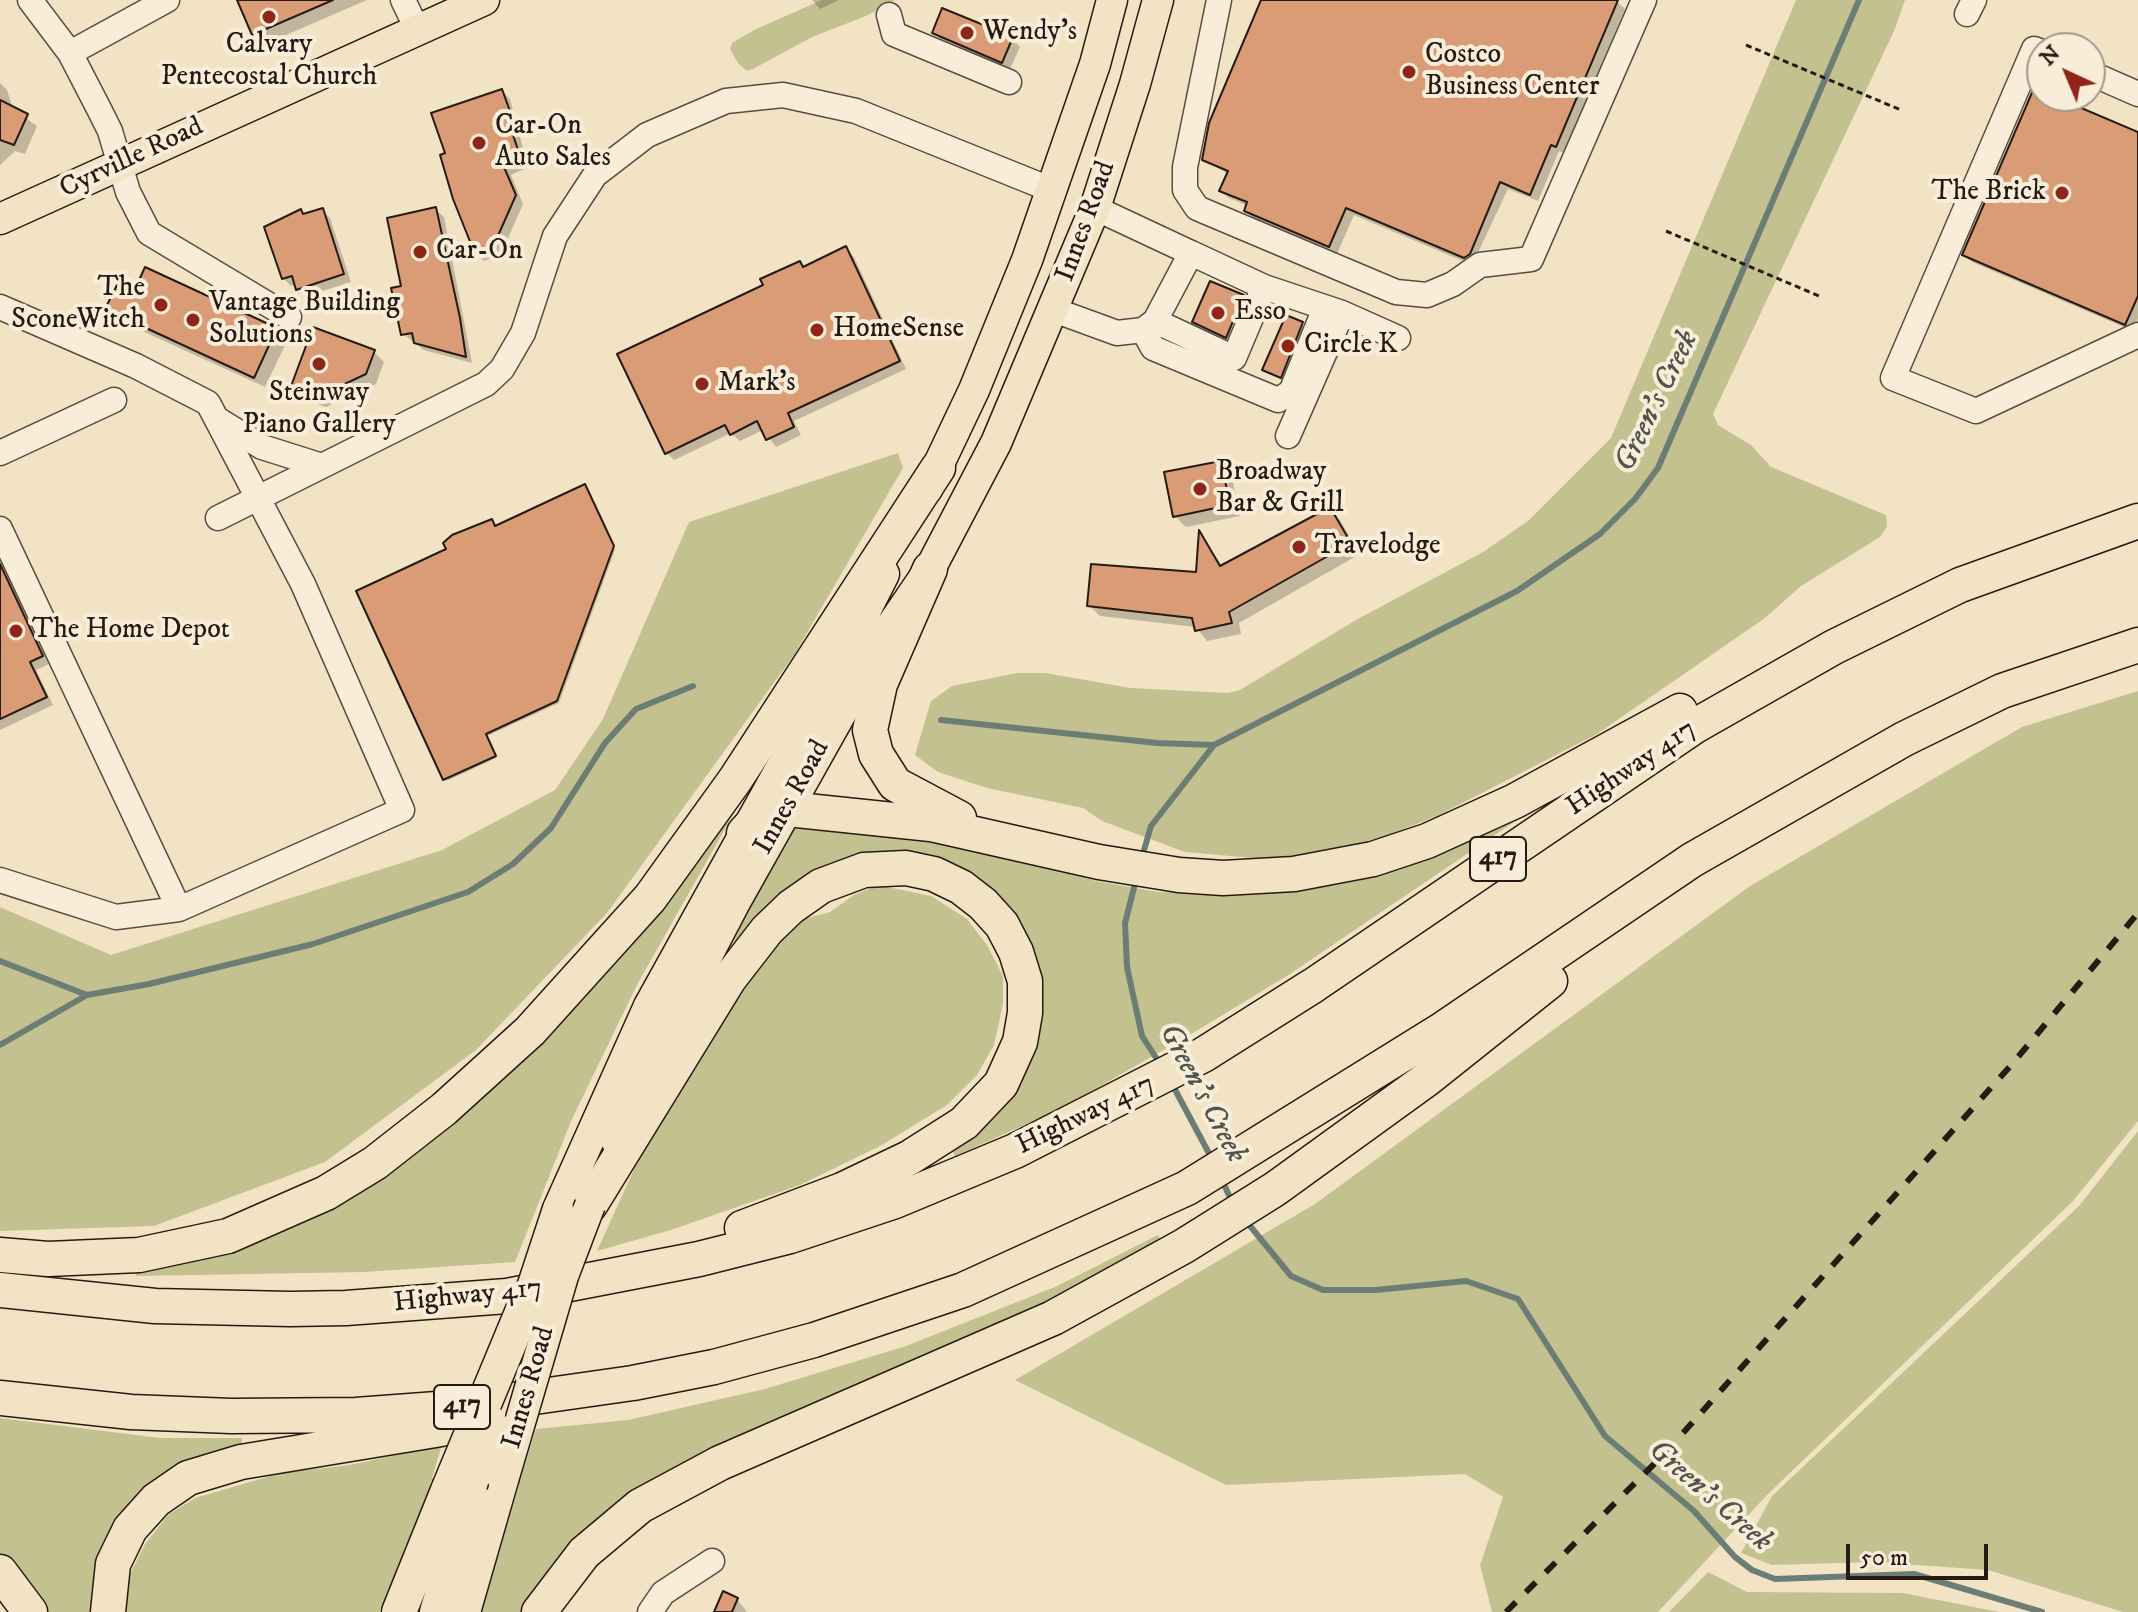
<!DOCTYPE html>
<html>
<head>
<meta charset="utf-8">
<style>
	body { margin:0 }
	#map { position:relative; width:2138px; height:1612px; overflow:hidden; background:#f3e3c5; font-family:"IM FELL DW Pica",serif }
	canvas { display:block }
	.north { position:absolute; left:2026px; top:32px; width:80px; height:80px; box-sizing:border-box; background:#f7edd9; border:2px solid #a3998a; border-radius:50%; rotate:316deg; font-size:22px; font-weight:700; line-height:32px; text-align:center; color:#261b13 }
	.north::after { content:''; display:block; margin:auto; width:28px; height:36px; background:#8f2418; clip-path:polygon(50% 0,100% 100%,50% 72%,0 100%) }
	.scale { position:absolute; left:1846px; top:1544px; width:142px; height:36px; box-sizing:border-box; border:4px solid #261b13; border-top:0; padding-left:10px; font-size:24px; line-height:28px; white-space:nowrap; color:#261b13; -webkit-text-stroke:6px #f7edd9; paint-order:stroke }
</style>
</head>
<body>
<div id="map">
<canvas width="2138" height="1612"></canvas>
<div class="north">N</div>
<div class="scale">50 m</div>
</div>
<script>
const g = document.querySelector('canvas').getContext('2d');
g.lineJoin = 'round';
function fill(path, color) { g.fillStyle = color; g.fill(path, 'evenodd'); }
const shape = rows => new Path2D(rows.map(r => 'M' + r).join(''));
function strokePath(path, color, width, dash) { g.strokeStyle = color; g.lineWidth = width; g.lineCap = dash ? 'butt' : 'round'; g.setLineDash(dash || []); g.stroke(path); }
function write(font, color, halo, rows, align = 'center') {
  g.font = font + ' "IM FELL DW Pica",serif'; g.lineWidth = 8; g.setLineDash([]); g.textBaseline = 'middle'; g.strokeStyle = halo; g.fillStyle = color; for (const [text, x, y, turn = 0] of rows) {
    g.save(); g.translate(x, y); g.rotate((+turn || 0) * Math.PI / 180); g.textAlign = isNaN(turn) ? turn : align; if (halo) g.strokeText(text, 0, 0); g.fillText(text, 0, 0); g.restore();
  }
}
fill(shape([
	[822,0,895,0,866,16,812,37,753,69,747,71,738,63,730,49,732,43,754,30],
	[1796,0,1905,0,1894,31,1713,414,1718,425,1751,445,1771,467,1886,515,1887,527,1880,537,1801,586,1765,618,1597,734,1437,816,1388,835,1314,856,1263,859,1185,852,1102,821,1083,808,987,788,938,772,915,755,931,701,952,686,1017,673,1045,673,1131,688,1228,693,1240,690,1356,620,1483,552,1528,521,1611,438],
	[898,453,903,468,794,655,607,913,476,1050,325,1162,154,1226,0,1231,0,907,111,955,442,850,555,790,603,719,689,522],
	[2138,691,2138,1121,2073,1201,1767,1495,1658,1612,1492,1612,1480,1565,1503,1497,1465,1474,1226,1485,1015,1380,1315,1204,1750,886,2022,727],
	[747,790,638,983,572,1119,515,1262,364,1272,136,1276,135,1264,359,1186],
	[1545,801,1287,976,1188,1036,1060,1109,955,1156,950,1146,998,1106,1028,949,910,855,729,952,773,857,793,824,893,833,976,847,1096,881,1158,892,1220,894],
	[878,885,931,896,967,919,987,945,1003,976,1003,1004,994,1045,977,1075,947,1105,882,1145,800,1185,671,1230,597,1251,646,1143,748,975,796,921,830,912,854,895],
	[2138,1131,2138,1612,2123,1612,1988,1570,1874,1562,1772,1565,1741,1553,1772,1496,2079,1206],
	[1158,1235,1164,1245,593,1527,538,1585,523,1612,480,1612,536,1429,628,1420,765,1389,906,1346,1055,1287],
	[0,1418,160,1438,242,1438,242,1452,177,1473,95,1612,43,1612,0,1560],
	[442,1445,428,1491,379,1612,125,1612,130,1574,145,1544,168,1515,195,1498,281,1473,350,1465],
	[1708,1572,1747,1592,1903,1593,1999,1612,1669,1612]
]), '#c3c18f');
fill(shape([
	[239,0,367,0,265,44,254,34],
	[812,0,839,0,820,9],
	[1263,0,1615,0,1625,9,1564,153,1559,151,1538,201,1508,189,1472,265,1354,215,1337,254,1254,219,1246,211,1248,206,1229,198,1221,190,1228,174,1204,159],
	[934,33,1012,39,1020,47,1010,69,942,41],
	[0,83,7,90,13,109,37,126,25,154,15,151,0,165],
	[502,91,510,99,528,167,511,175,523,204,501,254,484,261,477,253],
	[2042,93,2138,134,2138,319,2133,331,1972,262,1964,255],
	[322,210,330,218,351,282,306,296,297,284,291,286,283,278,301,211,305,215],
	[436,210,444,217,472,363,424,350,403,334,404,287],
	[846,249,854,257,906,369,794,421,801,435,776,447,763,430,740,441,731,433,674,460,666,452,765,286,800,263,805,268],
	[146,270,276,330,287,341,265,387,118,320,108,309,136,292],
	[1243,297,1228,338,1197,323],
	[1302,324,1310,332,1288,384,1265,370],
	[374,352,384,362,376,384,326,407,303,399,293,388],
	[1221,463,1231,473,1240,516,1186,527,1175,516],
	[586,489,615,550,559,703,487,736,496,758,447,781,495,528],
	[1330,509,1340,520,1360,554,1239,623,1241,634,1207,641,1196,627,1100,616,1089,605,1197,574,1201,535,1223,567],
	[0,557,49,664,36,670,53,705,0,730],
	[737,1599,747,1612,716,1612]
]), '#0003');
strokePath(shape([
	[941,720,1157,743,1214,745],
	[1142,857,1151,826,1214,745,1517,591,1600,534,1635,499,1658,468,1859,0],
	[1136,880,1125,923,1127,967,1142,1036,1160,1064],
	[0,961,87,995,149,984,313,944,468,892,513,864,551,828,605,743,636,709,693,686],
	[0,1045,87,995],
	[1172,1084,1212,1159],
	[1222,1180,1232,1202],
	[1246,1221,1291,1276,1323,1290,1376,1290,1466,1281,1518,1299,1605,1436,1694,1511,1735,1557,1752,1570,1775,1579,1914,1574,2042,1612]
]), '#6c7d75', 6);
const building = shape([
	[237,0,333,0,252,35,237,0],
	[1261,0,1618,0,1556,147,1551,145,1530,195,1500,182,1470,254,1464,258,1346,208,1329,247,1244,211,1247,202,1219,191,1228,171,1202,160,1209,123,1261,0],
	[942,8,1013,37,1002,63,932,33,942,8],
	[2034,88,2042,91,2042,96,2053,96,2138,132,2138,296,2125,325,1962,255,2034,88],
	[502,89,517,131,512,132,521,159,504,167,516,195,493,247,475,254,453,199,440,155,445,153,431,113,502,89],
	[0,100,28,114,14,145,0,140,0,100],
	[436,207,460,318,466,357,414,343,412,333,401,335,391,288,401,286,387,218,436,207],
	[323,208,344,274,296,290,292,276,282,279,264,227,301,209,303,214,323,208],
	[846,246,900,361,788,413,794,427,766,440,757,421,730,435,725,425,665,454,617,354,763,285,760,279,800,261,803,267,846,246],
	[145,267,277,328,254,378,105,309,119,281,135,289,145,267],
	[1210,281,1244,295,1226,338,1192,322,1210,281],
	[1286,315,1303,322,1281,378,1262,370,1286,315],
	[313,327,375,350,366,374,315,398,290,389,313,327],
	[1221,461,1230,505,1173,517,1164,472,1221,461],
	[585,484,614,546,557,701,486,734,496,756,443,780,356,591,446,549,443,543,452,535,492,519,495,526,585,484],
	[1330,507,1351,543,1229,612,1232,623,1195,631,1192,618,1087,606,1091,564,1196,572,1199,530,1220,566,1330,507],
	[0,564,43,656,30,662,47,697,0,719,0,564],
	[723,1591,738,1598,732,1612,714,1612,723,1591]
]);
fill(building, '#da9c77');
strokePath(building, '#261b13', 2);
const minor = shape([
	[30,0,70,53,99,109,110,131,128,192,149,233,289,317],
	[403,0,417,29],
	[1219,0,1185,167,1185,190,1197,208,1396,292,1427,295,1453,284,1480,265,1531,259,1644,0],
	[1967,14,1974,0],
	[889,15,894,34,1009,82],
	[2042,52,2034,49,1893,378,1976,411,2138,335],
	[70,53,167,0],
	[2090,73,2138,94],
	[1264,287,1342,313,1288,436],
	[0,307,136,366,208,403,303,584,402,810,179,909,0,529],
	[1054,310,1117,333,1143,330,1155,321,1191,253,1095,208],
	[1342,313,1398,338],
	[1155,321,1234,358,1264,287,1191,253],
	[1143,330,1153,348,1278,400,1291,392,1325,308],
	[217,419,262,447,319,465],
	[0,453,114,400],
	[218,518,486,384,502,369,523,333,555,236,595,175,647,135,726,101,783,95,856,111,1052,190],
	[0,880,116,917,179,909],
	[650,1612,663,1593,712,1561]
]);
const major = shape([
	[0,219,484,0],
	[927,489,974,390,1027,260,1095,64,1112,0],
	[616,1140,650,1065,734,904,885,635,930,569,996,443,1095,208,1135,84,1158,0],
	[558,1209,649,1006,838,665,884,574],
	[435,1612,472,1485],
	[465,1612,503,1480]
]);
const highway = shape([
	[930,569,880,684,870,730,876,754,895,784,959,818],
	[744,833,761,814,778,808,931,824,1099,862,1179,875,1223,878,1294,874,1373,859,1427,841,1515,801,1680,711],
	[590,1205,729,979,767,930,791,907,821,886,864,870,906,868,934,874,961,887,983,904,1002,925,1016,952,1025,981,1025,1013,1020,1042,1001,1084,964,1123,909,1158,842,1190,742,1228],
	[0,1255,48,1259,139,1255,228,1236,326,1193,375,1163,444,1109,530,1031,650,898,735,780,938,468],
	[0,1290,155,1306,290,1309,346,1308,507,1296,699,1259,790,1236,895,1201,1015,1151,1203,1055,1314,985,1695,726,1834,647,1960,585,2138,521],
	[0,1398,131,1412,231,1416,356,1415,464,1407,633,1383,714,1367,814,1340,963,1290,1187,1188,1440,1031,1692,860,1904,739,2002,691,2138,645],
	[0,1572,30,1612],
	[108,1612,113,1564,130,1529,156,1500,188,1478,241,1462,441,1429],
	[399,1612,449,1488],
	[539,1612,584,1553,640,1506,720,1463,1053,1318,1184,1246,1275,1189,1427,1079,1550,981]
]);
strokePath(minor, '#594d40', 27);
strokePath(major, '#261b13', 33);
strokePath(highway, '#261b13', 37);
strokePath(shape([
	[1746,45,1901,110],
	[1666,231,1819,296]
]), '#261b13', 3, [6, 4]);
strokePath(minor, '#f7edd9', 24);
strokePath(major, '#f3e3c5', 30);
strokePath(highway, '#f3e3c5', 34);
strokePath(shape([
	[1506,1612,1667,1451,2013,1063,2138,913]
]), '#261b13', 6, [14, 14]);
const majorBridge = shape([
	[521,1321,558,1209],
	[503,1480,563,1276,590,1205],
	[472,1485,491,1421]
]);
const highwayBridge = shape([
	[449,1488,528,1298]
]);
strokePath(majorBridge, '#261b13', 33, []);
strokePath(highwayBridge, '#261b13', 37, []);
strokePath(majorBridge, '#f3e3c5', 30);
strokePath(highwayBridge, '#f3e3c5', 34);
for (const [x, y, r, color] of [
	[269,17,8,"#8f2418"],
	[967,33,8,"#8f2418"],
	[1409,72,8,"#8f2418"],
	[479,143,8,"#8f2418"],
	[2062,193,8,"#8f2418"],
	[420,252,8,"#8f2418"],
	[161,305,8,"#8f2418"],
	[1218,313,8,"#8f2418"],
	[193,320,8,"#8f2418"],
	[817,330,8,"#8f2418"],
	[1288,346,8,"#8f2418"],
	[319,364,8,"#8f2418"],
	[702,384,8,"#8f2418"],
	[1200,489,8,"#8f2418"],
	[1299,547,8,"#8f2418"],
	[16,631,8,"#8f2418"]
]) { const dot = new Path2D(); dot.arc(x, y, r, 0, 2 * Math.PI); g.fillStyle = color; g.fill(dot); strokePath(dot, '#f7edd9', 3); }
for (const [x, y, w] of [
	[1498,859,56],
	[462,1407,56]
]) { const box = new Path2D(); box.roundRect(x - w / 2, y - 22, w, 44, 6); g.fillStyle = '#f7edd9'; g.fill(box); strokePath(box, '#261b13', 2); }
write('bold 26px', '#261b13', null, [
	["417",1498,859],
	["417",462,1407]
]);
write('28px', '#261b13', '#f7edd9', [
	["Wendy's",983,33],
	["Calvary",269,46,"center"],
	["Pentecostal Church",269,78,"center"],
	["Costco",1425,56],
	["Business Center",1425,88],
	["Car-On",495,127],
	["Auto Sales",495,159],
	["The Brick",2046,193,"right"],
	["Car-On",436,252],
	["The",145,289,"right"],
	["SconeWitch",145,321,"right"],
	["Vantage Building",209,304],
	["Solutions",209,336],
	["Esso",1234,313],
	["HomeSense",833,330],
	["Circle K",1304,346],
	["Mark's",718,384],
	["Steinway",319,394,"center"],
	["Piano Gallery",319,426,"center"],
	["Broadway",1216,473],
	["Bar & Grill",1216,505],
	["Travelodge",1315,547],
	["The Home Depot",32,631]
], 'left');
write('28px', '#261b13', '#f7edd9', [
	["Cyrville Road",132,159,-25],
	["Innes Road",1087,222,-70],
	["Highway 417",1632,769,-34],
	["Innes Road",793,798,-61],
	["Highway 417",1086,1116,-26],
	["Highway 417",468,1297,-6],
	["Innes Road",530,1388,-74]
]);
write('italic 30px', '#4f544c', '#f7edd9', [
	["Green's Creek",1658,402,-64],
	["Green's Creek",1201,1094,62],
	["Green's Creek",1709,1497,41]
]);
</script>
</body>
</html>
